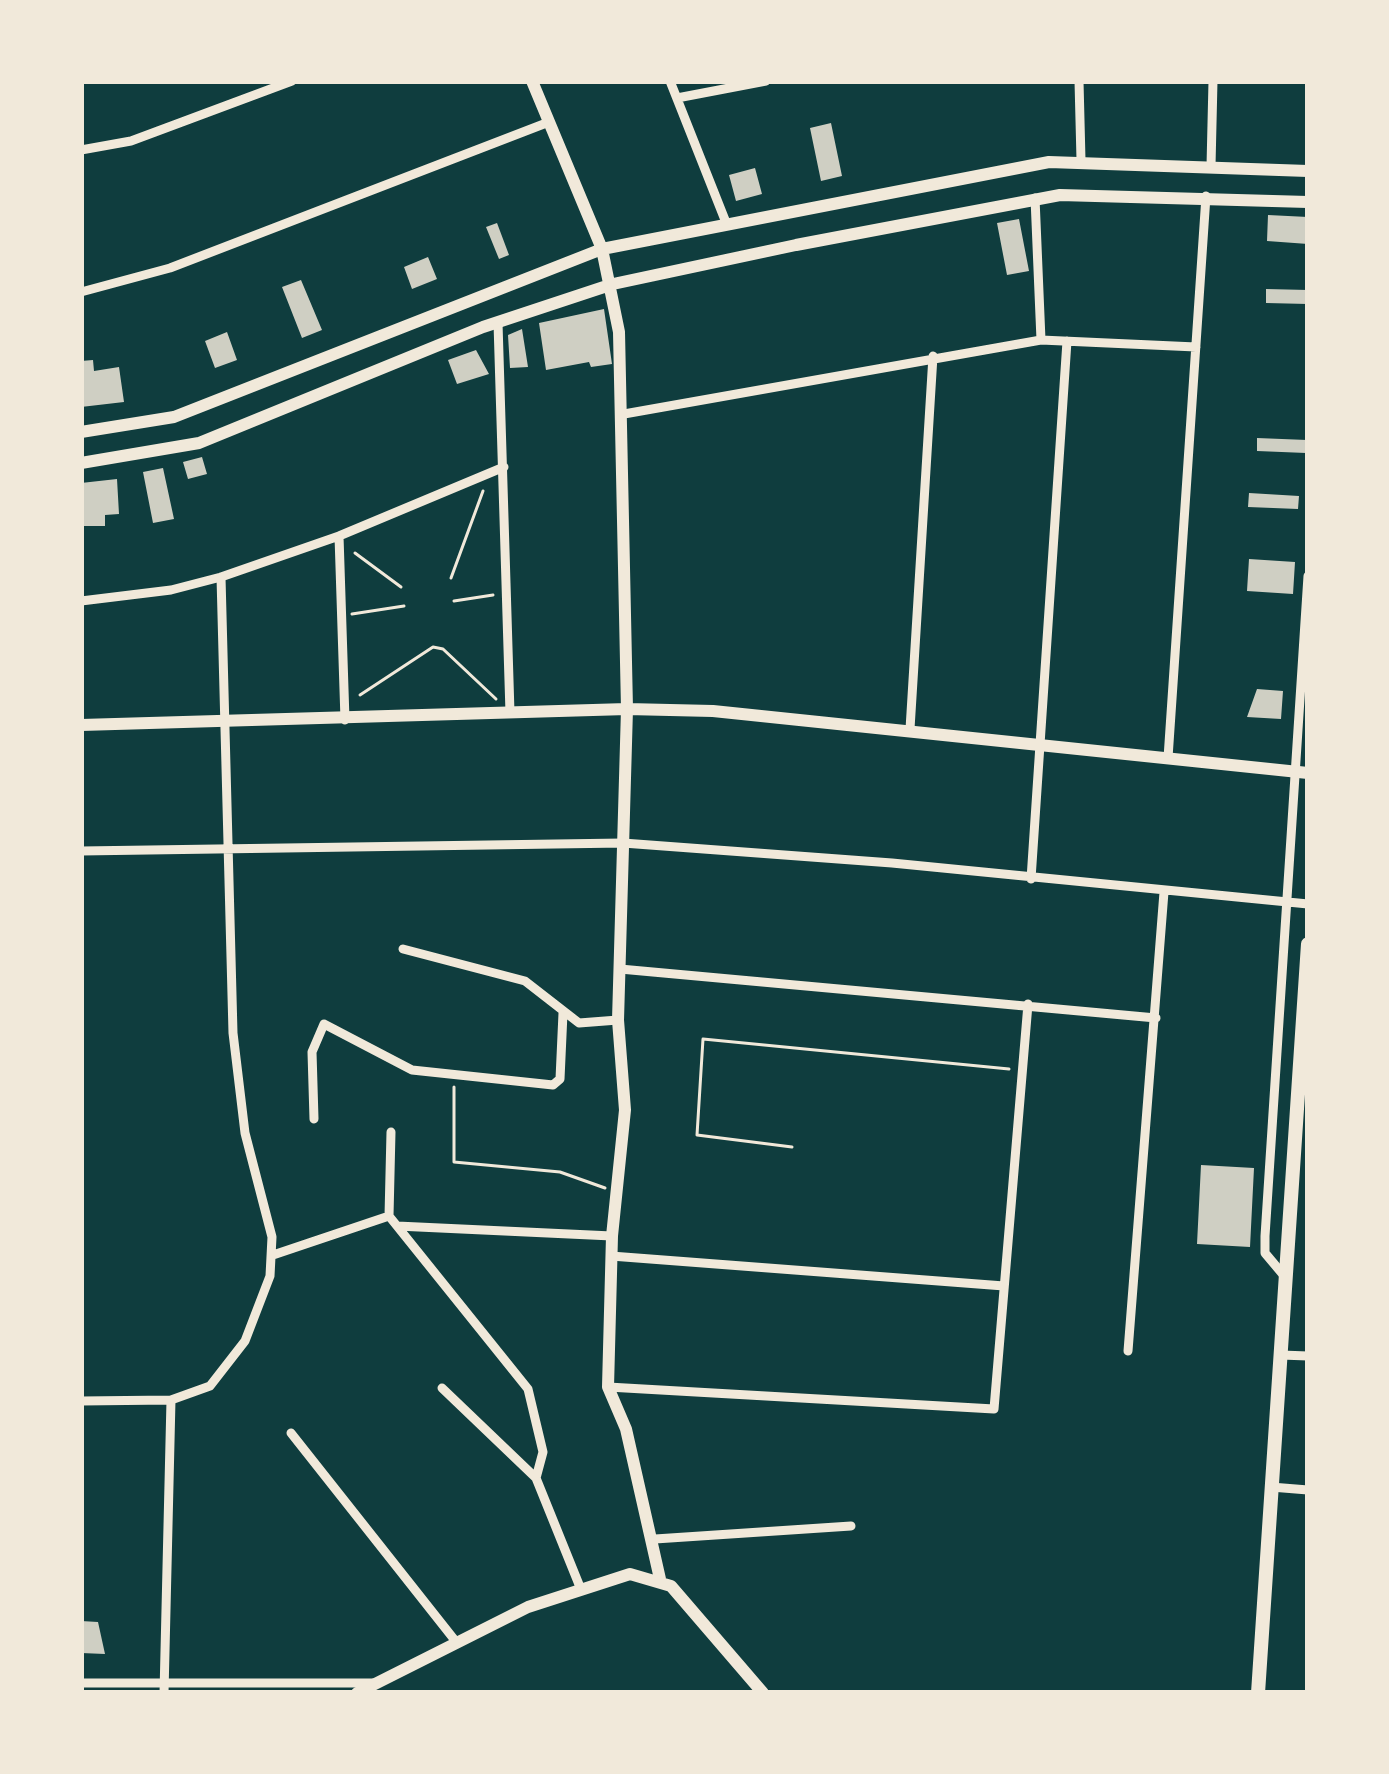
<!DOCTYPE html>
<html>
<head>
<meta charset="utf-8">
<style>
	body { margin:0 }
	#map { position:relative; width:1389px; height:1774px; overflow:hidden; background:#0f3d3e; font-family:Commissioner,sans-serif }
	canvas { display:block }
	.frame { position:absolute; inset:0; border:84px solid #f1e9da; pointer-events:none }
</style>
</head>
<body>
<div id="map">
<canvas width="1389" height="1774"></canvas>
<div class="frame"></div>
</div>
<script>
const g = document.querySelector('canvas').getContext('2d');
g.lineJoin = 'round';
function fill(path, color) { g.fillStyle = color; g.fill(path, 'evenodd'); }
const shape = rows => new Path2D(rows.map(r => 'M' + r).join(''));
function strokePath(path, color, width, dash) { g.strokeStyle = color; g.lineWidth = width; g.lineCap = dash ? 'butt' : 'round'; g.setLineDash(dash || []); g.stroke(path); }
fill(shape([
	[831,123,842,176,821,181,810,128],
	[755,168,762,194,736,201,729,175],
	[1268,215,1308,217,1308,244,1267,241],
	[1019,219,1029,271,1007,275,997,223],
	[497,223,509,255,499,259,486,227],
	[428,257,437,279,412,289,404,267],
	[301,280,322,330,302,338,282,287],
	[1266,289,1308,290,1308,304,1266,303],
	[604,309,612,364,591,367,589,362,546,370,539,323],
	[522,329,528,367,510,368,508,335],
	[227,332,237,360,215,368,205,341],
	[476,350,489,374,457,384,448,360],
	[93,360,94,371,119,367,124,402,81,407,81,361],
	[1257,438,1307,440,1306,453,1257,451],
	[202,457,207,474,188,479,183,462],
	[163,468,174,519,153,523,143,472],
	[117,479,119,514,105,515,105,526,81,526,81,483],
	[1249,493,1299,496,1298,509,1248,507],
	[1249,559,1295,562,1293,594,1247,591],
	[1257,689,1283,691,1281,719,1247,717],
	[1201,1165,1254,1168,1250,1247,1197,1244],
	[81,1621,98,1622,105,1654,81,1653]
]), '#cfcfc3');
strokePath(shape([
	[355,553,401,587],
	[451,578,483,491],
	[454,601,493,595],
	[352,614,404,606],
	[360,695,433,647,443,649,496,699],
	[454,1087,454,1162,560,1172,605,1188],
	[792,1147,697,1135,703,1039,1009,1069]
]), '#f1e9da', 3);
strokePath(shape([
	[670,81,727,225],
	[1079,81,1081,160],
	[677,98,766,81],
	[81,150,131,141,292,81],
	[1211,166,1213,81],
	[1035,198,1041,340],
	[81,292,170,268,549,122],
	[498,323,510,713],
	[624,414,1041,340,1196,347],
	[339,536,345,720],
	[81,601,171,590,221,577,339,536,504,467],
	[910,729,933,356],
	[1168,758,1206,196],
	[81,851,623,843,892,863,1308,904],
	[1031,879,1067,341],
	[403,949,525,981,579,1023,618,1020],
	[620,969,1156,1018],
	[314,1119,312,1052,324,1024,412,1070,553,1085,560,1079,563,1013],
	[389,1216,391,1132],
	[397,1226,612,1236],
	[273,1255,389,1216,528,1389,543,1452,536,1478],
	[611,1256,1004,1286],
	[1286,1278,1265,1253,1265,1236,1308,576],
	[1128,1351,1164,892],
	[1281,1355,1308,1356],
	[608,1387,994,1409,1028,1004],
	[442,1388,536,1478,580,1587],
	[81,1401,171,1400,210,1386,245,1341,270,1276,272,1237,245,1133,233,1033,221,577],
	[291,1433,457,1643],
	[1271,1487,1308,1490],
	[655,1539,851,1526],
	[81,1683,376,1683],
	[164,1693,171,1400]
]), '#f1e9da', 9);
strokePath(shape([
	[532,81,602,249,619,332,627,709,618,1020,625,1110,612,1236,608,1387,626,1429,660,1579],
	[81,432,174,417,602,249,1049,162,1308,171],
	[81,463,199,443,483,327,613,284,796,245,1060,195,1308,202],
	[81,725,627,709,713,711,1308,773],
	[357,1693,528,1607,630,1574,671,1586,763,1693]
]), '#f1e9da', 12);
strokePath(shape([
	[1258,1693,1308,944]
]), '#f1e9da', 14);
</script>
</body>
</html>
